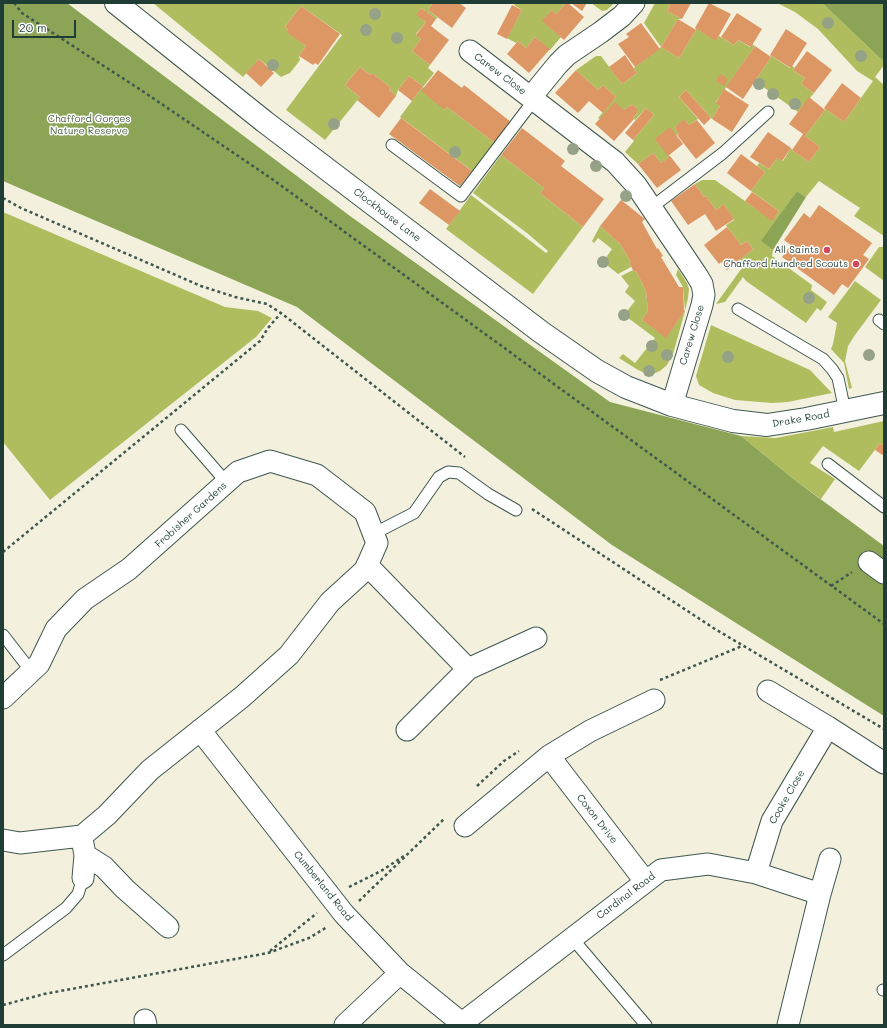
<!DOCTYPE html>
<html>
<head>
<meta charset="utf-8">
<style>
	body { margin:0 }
	#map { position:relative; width:887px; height:1028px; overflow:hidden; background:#f3f0de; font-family:Mali,sans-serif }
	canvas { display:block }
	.frame { position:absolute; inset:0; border:4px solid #1f3d34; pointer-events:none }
	.scale { position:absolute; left:12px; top:20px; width:64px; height:18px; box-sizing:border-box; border:2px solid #1f3d34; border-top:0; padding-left:5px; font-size:12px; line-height:14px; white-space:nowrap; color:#1f3d34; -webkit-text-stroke:3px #fff; paint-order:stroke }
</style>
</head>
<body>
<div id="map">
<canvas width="887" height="1028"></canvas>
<div class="frame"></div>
<div class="scale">20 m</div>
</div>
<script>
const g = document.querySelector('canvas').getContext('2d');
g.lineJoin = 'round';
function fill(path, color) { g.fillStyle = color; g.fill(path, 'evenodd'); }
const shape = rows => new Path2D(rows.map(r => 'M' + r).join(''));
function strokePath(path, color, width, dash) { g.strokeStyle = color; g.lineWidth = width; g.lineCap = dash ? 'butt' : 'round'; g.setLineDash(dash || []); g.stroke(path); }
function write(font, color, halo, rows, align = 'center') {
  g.font = font + ' Mali,sans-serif'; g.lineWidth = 3; g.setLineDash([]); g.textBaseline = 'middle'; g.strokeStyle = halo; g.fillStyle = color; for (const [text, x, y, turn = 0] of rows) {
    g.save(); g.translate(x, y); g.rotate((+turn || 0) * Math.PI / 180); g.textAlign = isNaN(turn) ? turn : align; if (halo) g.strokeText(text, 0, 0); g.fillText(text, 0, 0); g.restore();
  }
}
fill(shape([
	[153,3,433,3,428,10,438,18,436,19,421,8,417,15,426,22,416,34,421,39,412,51,430,65,428,68,434,73,423,87,445,110,447,107,495,143,472,172,471,170,400,117,423,86,409,76,398,90,396,96,389,90,391,88,372,73,370,75,360,67,345,85,360,97,325,140,286,110,342,35,301,6,285,27,288,30,287,32,306,46,299,56,300,60,290,73,281,77,259,59,243,77],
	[515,3,566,3,556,14,552,10,543,21,561,37,550,50,535,37,526,48,518,41,516,43,507,38,522,10,514,5],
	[591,3,614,3,607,10,602,11],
	[655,3,666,3,670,5,667,11,682,19,678,19,661,47,679,58,696,30,695,28,716,40,719,36,734,45,738,40,750,47,752,44,755,46,716,102,720,106,712,119,686,90,679,97,698,119,689,125,686,121,683,121,676,126,675,129,679,134,676,135,668,155,670,156,661,163,653,153,638,164,625,152,634,141,633,140,654,115,646,108,635,120,633,118,637,113,637,108,633,105,629,106,624,110,600,119,598,118,616,97,603,85,598,90,576,70,596,56,601,56,622,84,637,73,634,68,635,67,661,47,644,23],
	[777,3,822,3,884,62,884,65,875,77,884,85,884,236,854,216,860,208,819,181,806,197,797,191,762,241,773,250,772,256,812,285,811,290,827,302,821,311,817,308,806,323,746,281,743,277,725,302,716,304,744,265,740,259,753,249,747,241,741,245,727,227,726,225,734,220,724,204,716,210,706,196,704,197,695,184,702,180,715,180,772,220,779,211,751,191,765,172,757,166,759,163,769,169,777,158,783,161,791,148,792,150,809,162,820,147,805,136,825,110,824,108,844,122,873,81,857,71,818,29,795,12],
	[770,55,790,68,792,66,795,68,793,70,805,78,801,84,814,93,798,112,755,81,771,57],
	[501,155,544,188,540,193,583,227,533,294,446,229,471,195,546,253,548,251,527,233,473,193],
	[3,212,225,307,258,311,272,318,256,337,50,500,3,442],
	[600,226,620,244,631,262,629,263,631,267,618,274,603,262,612,249,598,238,594,243,592,241],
	[879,247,884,247,884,281,865,267],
	[678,269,687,283,689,289,688,298,685,311,673,354,667,365,660,371,651,375,645,373,638,370,619,358,623,354,635,363,655,338,624,315,635,301,625,292,629,286,621,276,633,270,634,272,636,271,646,291,648,311,642,320,666,337,685,311,683,287,676,275],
	[855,281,881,300,855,335,848,346,845,361,852,388,849,389,844,363,831,349,833,344,837,323,828,317],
	[711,325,810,370,832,393,788,402,772,403,735,400,713,393,699,385,696,376],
	[884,421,884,446,880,443,859,471,823,446,810,463,835,479,821,499,796,481,741,436,776,438,833,427,834,432]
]), '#b0bd5f');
fill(shape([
	[3,3,67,3,350,216,610,402,741,436,796,481,884,546,884,716,612,545,297,307,3,181],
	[822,3,884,3,884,62],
	[797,191,806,197,773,250,761,241]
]), '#8ca456');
fill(shape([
	[433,3,459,3,466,8,452,28,428,10],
	[566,3,568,3,584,17,564,40,542,21,552,10,556,14],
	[571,3,587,3,582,11],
	[666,3,691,3,682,19,667,11,670,5],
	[709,3,731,14,716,41,695,28],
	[512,5,522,10,507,39,497,34],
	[301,6,340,34,318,65,315,63,313,65,299,56,306,46,286,32,288,30,285,27],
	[421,8,436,19,431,26,449,40,430,65,412,51,421,39,416,35,426,22,416,15],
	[737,13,762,29,751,47,738,40,734,45,721,37],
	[678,19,696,30,679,58,661,47],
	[641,23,660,49,635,67,618,44,629,37,626,34],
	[786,29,807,43,791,68,770,55],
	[535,37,550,49,529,73,507,54,518,41,526,48],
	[755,46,771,57,743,99,726,87],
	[807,51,832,70,814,93,801,84,805,78,793,70],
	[625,55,637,73,622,84,609,67],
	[259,59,274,73,261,87,246,73],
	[360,67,370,75,372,73,391,88,389,90,396,96,379,118,357,100,360,97,345,85],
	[438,70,462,88,464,85,511,122,495,143,447,107,445,110,421,91],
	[576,70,598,90,603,85,616,97,603,113,589,101,578,113,555,93],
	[720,74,728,79,724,86,716,81],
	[409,76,423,86,412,101,398,90],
	[842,83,861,98,844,122,824,108],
	[724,89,749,105,732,132,712,119,720,106,716,103],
	[686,90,711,118,704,125,679,97],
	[809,97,825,110,805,136,820,147,809,162,792,150,803,134,789,124],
	[615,102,624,110,629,106,633,105,637,108,637,113,633,118,634,119,614,141,595,124],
	[646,108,654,115,633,140,625,133],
	[401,118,472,171,460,186,389,134],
	[683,120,686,121,689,125,697,120,715,143,696,159,677,135,679,134,675,129,676,126],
	[670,127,683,144,668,156,655,139],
	[522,128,565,161,561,166,604,199,583,227,540,193,544,188,501,155],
	[768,132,791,148,782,161,777,158,769,169,750,157],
	[653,153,661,163,670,156,681,170,657,188,638,164],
	[741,154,765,172,751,191,727,173],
	[695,184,704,197,706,196,716,210,724,204,734,219,716,231,705,214,688,225,671,201],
	[430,189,460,211,449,225,419,203],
	[752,192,779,211,772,221,745,201],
	[621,200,645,219,642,222,657,249,658,248,663,256,661,257,679,287,683,287,684,310,685,311,666,338,642,320,648,311,646,291,636,271,634,272,633,270,629,263,631,262,620,244,600,226],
	[819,205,872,243,863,255,869,259,864,266,848,288,842,284,834,295,782,257,791,245,784,240,804,213,810,218],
	[727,227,741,245,747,241,753,249,727,270,721,262,719,264,704,245],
	[880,443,884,446,884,456,875,450]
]), '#dc9765');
const service = shape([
	[392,145,461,196,534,100],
	[652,207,723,153,768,112],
	[738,309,823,359,832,369,838,378,845,411],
	[879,320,884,324],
	[181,430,227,483],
	[828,464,884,507],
	[373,534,414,513,439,477,448,472,459,473,488,494,516,510],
	[3,635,31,671],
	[572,938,646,1025],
	[3,955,66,908,78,894,83,878],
	[883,990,884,990]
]);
const minor = shape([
	[470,51,615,162,636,185,696,274,702,284,704,295,702,305,672,405],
	[531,97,558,64,567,55,601,32,622,16,634,3],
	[869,562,884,573],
	[367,565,468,669,536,638],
	[768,691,828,727,884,763],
	[3,698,39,664,56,629,85,599,129,569,238,472,270,461,317,475,365,512,377,543,365,570,330,602,289,655,242,697,150,770,107,815,82,836,20,843,3,840],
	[200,730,344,914,400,973,464,1025],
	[407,730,468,669],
	[549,756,645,881],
	[465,826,549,756,590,731,654,700],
	[85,855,104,867,125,889,168,927],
	[756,873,772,821,828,727],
	[83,878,85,855,83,844],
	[145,1020,146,1025],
	[462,1023,661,870,708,864,756,873,820,894],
	[345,1025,400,973],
	[788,1025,820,894,830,859]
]);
const tertiary = shape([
	[116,3,265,122,541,332,597,371,626,387,672,405,733,421,767,425,806,419,884,403]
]);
strokePath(service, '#3f584e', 13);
strokePath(minor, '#3f584e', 23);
strokePath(tertiary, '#3f584e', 24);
strokePath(shape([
	[14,3,22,13,144,92,272,179,884,624],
	[3,198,21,208,201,286,235,297,267,304,281,313,465,457],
	[532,509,715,629,884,729],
	[3,552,260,341,268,328,281,313],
	[831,586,852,572],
	[660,680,742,646],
	[477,786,504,761,519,751],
	[349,887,381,871,404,856],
	[359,901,445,818],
	[270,951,317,913],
	[3,1005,44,994,268,953,309,938,327,927]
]), '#3f584e', 2.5, [3, 3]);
strokePath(service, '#fff', 11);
strokePath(minor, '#fff', 21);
strokePath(tertiary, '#fff', 22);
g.fillStyle = '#96a288';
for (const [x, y] of [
	[375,14],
	[828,23],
	[366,30],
	[397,38],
	[861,56],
	[273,65],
	[759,84],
	[773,94],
	[795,104],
	[334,124],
	[573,149],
	[455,152],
	[596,166],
	[626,196],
	[603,262],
	[809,298],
	[624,315],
	[652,346],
	[667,355],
	[869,355],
	[728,357],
	[649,371]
]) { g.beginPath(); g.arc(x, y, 6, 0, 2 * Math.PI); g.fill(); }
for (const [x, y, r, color] of [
	[827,250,4,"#d1495b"],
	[856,264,4,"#d1495b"]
]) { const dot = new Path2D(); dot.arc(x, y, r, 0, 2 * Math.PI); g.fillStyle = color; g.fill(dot); strokePath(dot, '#fff', 1.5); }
write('10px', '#1f3d34', '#fff', [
	["Carew Close",500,74,37],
	["Clockhouse Lane",387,215,37],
	["Carew Close",692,335,-73],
	["Drake Road",801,419,-10],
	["Frobisher Gardens",191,515,-42],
	["Cooke Close",787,797,-60],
	["Coxon Drive",597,819,52],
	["Cumberland Road",323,886,51],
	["Cardinal Road",626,896,-37]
]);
write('10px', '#4a6341', '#fff', [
	["Chafford Gorges",89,119],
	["Nature Reserve",89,131]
]);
write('10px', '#1f3d34', '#fff', [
	["All Saints",819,250],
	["Chafford Hundred Scouts",848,264]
], 'right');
</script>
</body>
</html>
